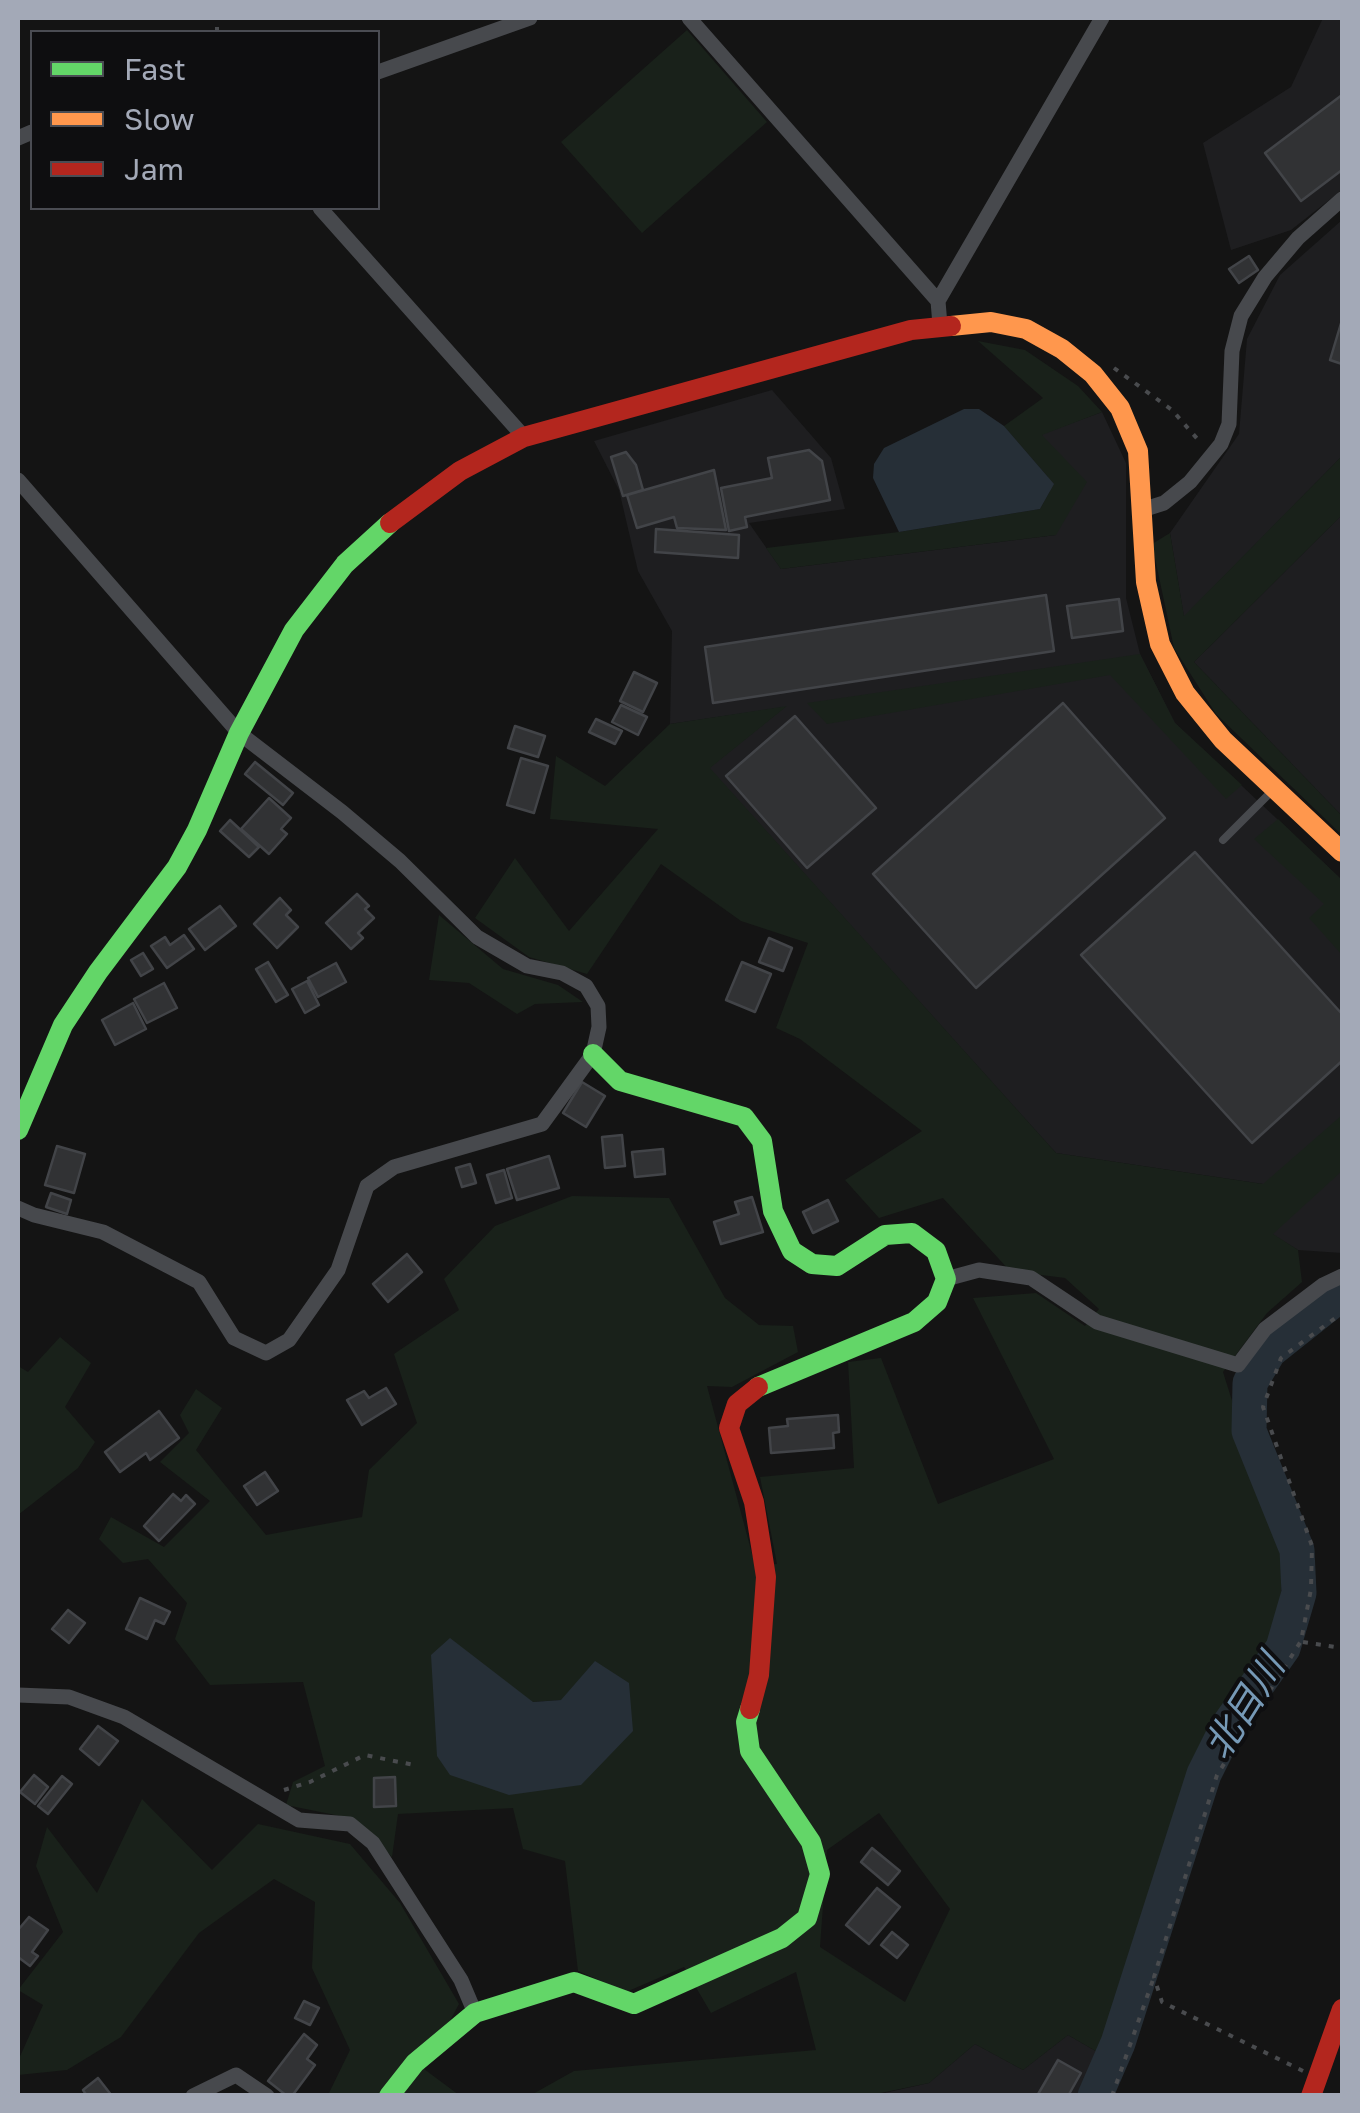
<!DOCTYPE html>
<html>
<head>
<meta charset="utf-8">
<style>
	body { margin:0 }
	#map { position:relative; width:1360px; height:2113px; overflow:hidden; background:#141414; font-family:"Golos Text",sans-serif }
	canvas { display:block }
	.frame { position:absolute; inset:0; border:20px solid #a3a9b7; pointer-events:none }
	.legend { position:absolute; left:30px; top:30px; width:350px; height:180px; box-sizing:border-box; background:#0e0e10; border:2px solid #4a4c53; margin:0; padding:12px 18px; list-style:none; font-size:30px; color:#a3a9b7 }
	.legend li { display:flex; align-items:center; gap:20px; height:50px }
	.legend b { width:50px; border:2px solid #4a4c53 }
</style>
</head>
<body>
<div id="map">
<canvas width="1360" height="2113"></canvas>
<div class="frame"></div>
<ul class="legend">
<li><b style="height:12px;background:#63d668"></b>Fast</li>
<li><b style="height:12px;background:#ff974d"></b>Slow</li>
<li><b style="height:12px;background:#b3261e"></b>Jam</li>
</ul>
</div>
<script>
const g = document.querySelector('canvas').getContext('2d');
g.lineJoin = 'round';
function fill(path, color) { g.fillStyle = color; g.fill(path, 'evenodd'); }
const shape = rows => new Path2D(rows.map(r => 'M' + r).join(''));
function strokePath(path, color, width, dash) { g.strokeStyle = color; g.lineWidth = width; g.lineCap = dash ? 'butt' : 'round'; g.setLineDash(dash || []); g.stroke(path); }
function write(font, color, halo, rows, align = 'center') {
  g.font = font + ' "Golos Text","Noto Sans JP",sans-serif'; g.lineWidth = 8; g.setLineDash([]); g.textBaseline = 'middle'; g.strokeStyle = halo; g.fillStyle = color; for (const [text, x, y, turn = 0] of rows) {
    g.save(); g.translate(x, y); g.rotate((+turn || 0) * Math.PI / 180); g.textAlign = isNaN(turn) ? turn : align; if (halo) g.strokeText(text, 0, 0); g.fillText(text, 0, 0); g.restore();
  }
}
fill(shape([
	[1323,18,1342,18,1342,190,1291,230,1231,250,1203,143,1291,87],
	[1342,220,1342,456,1184,617,1170,533,1239,434,1247,339,1280,275],
	[772,390,831,458,845,509,749,523,781,569,1056,535,1042,434,1102,412,1126,463,1126,598,1140,654,1175,723,1342,880,1342,1253,1298,1250,1272,1234,1263,1184,1056,1153,709,768,785,707,670,724,672,631,638,571,619,490,594,441],
	[1342,515,1342,816,1194,662],
	[1068,2035,1106,2057,1082,2095,871,2096,929,2083,975,2044,1023,2070]
]), '#1e1e20');
fill(shape([
	[687,30,767,122,642,233,561,142],
	[978,341,1025,350,1078,386,1102,412,1042,435,1087,482,1056,535,781,569,766,548,899,532,1040,509,1054,484,1004,426,1043,398],
	[1342,456,1342,515,1194,662,1342,816,1342,835,1216,714,1174,648,1152,544,1170,533,1184,616],
	[1140,654,1175,723,1242,785,1226,799,1110,675,827,724,807,703],
	[787,706,710,768,1056,1153,1263,1184,1342,1115,1342,1171,1273,1234,1298,1250,1302,1282,1267,1313,1223,1372,1284,1566,1276,1637,1221,1724,1197,1779,1106,2057,1068,2035,1023,2070,975,2044,929,2083,871,2095,531,2095,574,2071,816,2050,796,1972,711,2013,684,1967,626,1992,578,1971,565,1861,523,1849,513,1808,398,1814,392,1857,355,1819,286,1805,293,1782,325,1766,303,1682,210,1685,175,1639,187,1603,148,1559,123,1563,99,1539,111,1517,164,1547,210,1501,160,1462,189,1433,180,1415,196,1389,222,1408,196,1450,266,1535,362,1517,369,1470,417,1423,394,1354,459,1310,444,1279,495,1226,572,1196,669,1198,725,1298,759,1325,793,1326,798,1352,732,1387,707,1386,755,1565,777,1564,760,1477,854,1468,848,1362,881,1358,938,1504,1054,1459,973,1298,1036,1293,1085,1326,1099,1309,1065,1278,1010,1271,943,1198,879,1218,845,1180,922,1131,800,1039,776,1028,808,943,741,921,661,864,587,974,529,957,475,918,515,858,569,931,658,829,550,819,556,756,605,786,670,724],
	[450,1639,532,1702,561,1700,437,1756],
	[879,1813,950,1909,905,2002,820,1947,827,1850],
	[1278,819,1342,880,1342,955,1309,918,1324,904,1254,839],
	[439,915,503,969,558,985,583,1002,535,1004,517,1014,469,983,429,980],
	[60,1337,91,1363,65,1407,95,1442,78,1468,18,1515,18,1366,28,1372],
	[142,1799,212,1870,258,1824,350,1844,400,1903,459,2004,424,2069,459,2095,328,2095,350,2050,312,1968,315,1902,274,1879,199,1933,121,2037,67,2070,18,2075,18,2061,43,2005,18,1990,63,1932,36,1866,47,1827,97,1893]
]), '#19211a');
fill(shape([
	[964,409,979,409,1004,426,1054,484,1040,509,899,532,873,478,874,464,884,448],
	[450,1638,533,1702,561,1700,595,1661,629,1683,633,1731,581,1785,509,1795,450,1775,437,1756,431,1655]
]), '#262f37');
strokePath(shape([
	[1095,2096,1118,2043,1204,1774,1228,1726,1283,1648,1299,1593,1297,1550,1249,1431,1250,1383,1269,1351,1342,1293]
]), '#262f37', 35);
const building = shape([
	[1342,95,1342,170,1301,201,1265,153,1342,95],
	[1249,256,1258,270,1239,283,1229,269,1249,256],
	[1342,320,1342,364,1330,360,1342,320],
	[809,450,822,461,830,500,745,517,747,527,729,531,721,488,772,478,768,458,809,450],
	[626,452,636,465,643,490,623,496,611,457,626,452],
	[714,470,726,530,677,528,674,517,637,528,627,495,714,470],
	[656,529,739,535,738,558,655,552,656,529],
	[1046,595,1054,651,713,703,705,647,1046,595],
	[1119,599,1123,631,1072,638,1067,606,1119,599],
	[634,672,657,683,643,712,620,701,634,672],
	[1063,703,1165,818,976,988,873,874,1063,703],
	[621,705,647,717,638,735,612,722,621,705],
	[795,716,876,808,807,868,726,776,795,716],
	[596,719,622,731,615,744,589,732,596,719],
	[515,726,545,736,538,757,508,748,515,726],
	[521,758,548,766,534,813,507,805,521,758],
	[255,762,293,793,283,805,245,774,255,762],
	[269,798,291,818,281,829,287,834,269,854,241,829,269,798],
	[230,820,259,847,249,857,220,831,230,820],
	[1195,852,1342,1014,1342,1061,1252,1143,1081,955,1195,852],
	[357,894,369,906,365,909,374,918,358,933,363,938,351,949,326,923,357,894],
	[280,898,291,910,286,915,298,927,277,948,254,924,280,898],
	[220,906,236,926,205,950,189,929,220,906],
	[184,935,194,949,167,968,151,946,165,937,170,945,184,935],
	[769,938,792,948,783,971,759,962,769,938],
	[143,953,153,969,141,976,131,960,143,953],
	[268,962,288,995,276,1002,256,969,268,962],
	[742,962,771,974,755,1012,726,1000,742,962],
	[336,963,346,982,318,997,308,978,336,963],
	[307,981,319,1005,305,1013,292,989,307,981],
	[164,983,177,1008,147,1023,134,999,164,983],
	[133,1003,146,1029,115,1045,102,1020,133,1003],
	[582,1082,605,1096,586,1127,563,1113,582,1082],
	[622,1135,625,1166,605,1168,602,1137,622,1135],
	[57,1146,85,1154,74,1193,45,1185,57,1146],
	[663,1149,665,1174,635,1177,632,1152,663,1149],
	[549,1156,559,1188,517,1200,507,1169,549,1156],
	[470,1164,476,1183,462,1187,456,1168,470,1164],
	[504,1170,512,1198,496,1203,487,1175,504,1170],
	[51,1193,71,1200,67,1214,46,1207,51,1193],
	[752,1197,763,1232,721,1244,714,1222,739,1214,735,1202,752,1197],
	[828,1200,838,1221,813,1233,803,1212,828,1200],
	[407,1254,422,1272,388,1302,373,1284,407,1254],
	[386,1388,396,1404,362,1425,347,1400,364,1391,369,1398,386,1388],
	[159,1411,179,1438,150,1460,146,1453,120,1472,105,1452,159,1411],
	[838,1415,839,1432,833,1433,834,1448,771,1453,769,1428,788,1426,787,1419,838,1415],
	[265,1472,278,1491,257,1505,244,1486,265,1472],
	[173,1494,181,1501,186,1495,195,1504,159,1541,144,1526,173,1494],
	[140,1598,170,1612,164,1624,155,1620,147,1639,126,1629,140,1598],
	[68,1610,85,1623,69,1643,52,1629,68,1610],
	[98,1726,118,1741,99,1765,80,1749,98,1726],
	[34,1775,48,1787,35,1804,20,1792,34,1775],
	[62,1776,72,1784,48,1814,38,1806,62,1776],
	[395,1777,396,1806,374,1807,374,1778,395,1777],
	[872,1848,900,1871,888,1885,861,1862,872,1848],
	[877,1888,900,1907,869,1944,846,1925,877,1888],
	[29,1917,48,1930,32,1952,38,1956,30,1966,18,1957,18,1930,29,1917],
	[892,1932,908,1945,897,1958,881,1945,892,1932],
	[304,2001,319,2008,310,2025,295,2018,304,2001],
	[304,2034,317,2045,307,2059,315,2065,292,2096,287,2096,268,2081,304,2034],
	[1058,2060,1081,2073,1068,2096,1037,2096,1058,2060],
	[98,2078,112,2096,87,2096,83,2090,98,2078]
]);
fill(building, '#313234');
strokePath(building, '#424448', 2.5);
strokePath(shape([
	[217,32,217,18],
	[1114,368,1172,410,1201,443],
	[1303,1642,1342,1648],
	[284,1790,310,1782,365,1755,414,1765],
	[1303,2071,1162,2002,1154,1977,1217,1775,1301,1641,1311,1589,1312,1546,1263,1407,1281,1358,1342,1313],
	[1112,2096,1154,1977]
]), '#494b4e', 4, [5, 8]);
strokePath(shape([
	[1223,840,1272,791]
]), '#47494d', 8);
strokePath(shape([
	[689,18,938,301,940,325],
	[378,72,530,18],
	[18,138,32,132],
	[320,208,524,437],
	[938,301,1102,18],
	[18,480,239,733,342,812,400,861,477,937,527,966,562,973,586,986,598,1006,599,1027,593,1054,542,1124,394,1167,367,1186,338,1270,289,1340,266,1353,234,1338,199,1282,103,1232,34,1215,18,1208],
	[1142,510,1164,503,1190,482,1221,444,1229,424,1232,351,1241,316,1265,277,1298,238,1342,199],
	[946,1279,979,1270,1031,1278,1097,1322,1238,1365,1265,1329,1323,1285,1342,1276],
	[18,1695,69,1697,124,1717,299,1820,350,1824,373,1843,461,1980,475,2013],
	[193,2096,236,2075,267,2096]
]), '#47494d', 15);
strokePath(shape([
	[593,1054,620,1081,744,1117,762,1141,773,1211,792,1251,812,1264,837,1266,885,1235,912,1233,936,1251,946,1279,937,1302,914,1322,758,1387],
	[18,1130,63,1025,98,972,177,867,197,830,239,733,294,630,345,564,390,523],
	[389,2096,415,2063,475,2013,574,1982,634,2004,782,1938,807,1918,820,1874,811,1842,750,1751,746,1722,750,1709]
]), '#63d668', 20);
strokePath(shape([
	[951,326,991,322,1026,329,1062,349,1093,374,1120,408,1138,451,1146,582,1160,644,1185,693,1223,740,1342,852]
]), '#ff974d', 20);
strokePath(shape([
	[390,523,460,471,524,437,911,330,951,326],
	[750,1709,759,1675,766,1577,754,1502,729,1428,737,1404,758,1387],
	[1311,2096,1342,2009]
]), '#b3261e', 20);
write('italic 38px', '#7699b6', '#0e0e10', [
	["北目川",1245,1707,-58]
]);
</script>
</body>
</html>
